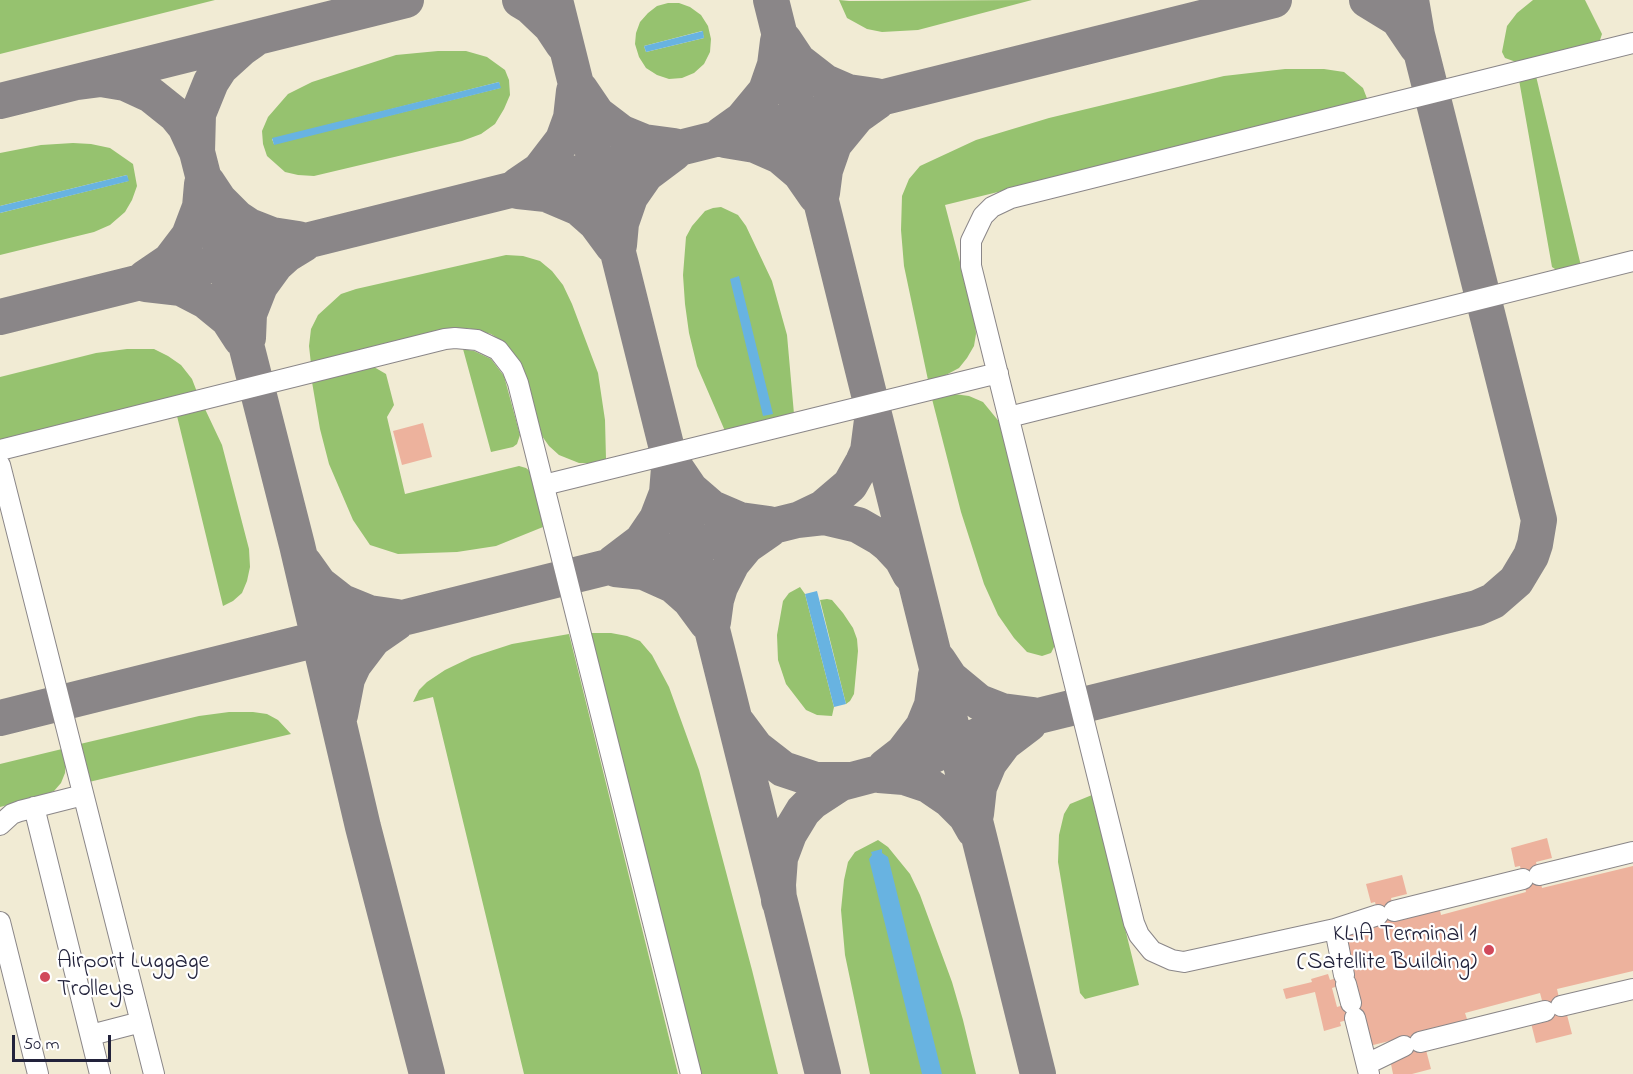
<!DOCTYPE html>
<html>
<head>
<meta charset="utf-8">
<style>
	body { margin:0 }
	#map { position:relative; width:1633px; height:1074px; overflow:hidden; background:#f1ebd4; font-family:"Indie Flower",sans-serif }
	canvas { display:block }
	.scale { position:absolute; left:12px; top:1035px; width:99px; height:27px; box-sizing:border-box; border:3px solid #22223b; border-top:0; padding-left:8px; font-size:18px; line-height:21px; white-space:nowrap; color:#22223b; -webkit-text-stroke:4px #fff; paint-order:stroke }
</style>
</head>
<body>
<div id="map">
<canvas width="1633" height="1074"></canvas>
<div class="scale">50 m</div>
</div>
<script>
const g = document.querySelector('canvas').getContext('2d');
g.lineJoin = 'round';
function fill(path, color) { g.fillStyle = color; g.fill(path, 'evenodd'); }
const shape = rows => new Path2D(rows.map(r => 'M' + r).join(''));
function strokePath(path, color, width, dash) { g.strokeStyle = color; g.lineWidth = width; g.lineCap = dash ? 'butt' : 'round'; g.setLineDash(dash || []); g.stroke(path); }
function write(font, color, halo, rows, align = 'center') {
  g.font = font + ' "Indie Flower",sans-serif'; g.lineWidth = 4.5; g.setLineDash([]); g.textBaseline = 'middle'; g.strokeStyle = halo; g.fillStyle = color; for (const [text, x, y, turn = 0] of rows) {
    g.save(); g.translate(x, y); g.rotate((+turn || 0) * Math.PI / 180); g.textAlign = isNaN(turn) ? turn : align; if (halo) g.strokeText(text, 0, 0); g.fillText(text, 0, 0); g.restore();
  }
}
fill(shape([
	[0,0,215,0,0,54],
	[839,0,849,1,1032,0,918,30,882,32,867,29,847,18],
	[1533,0,1585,0,1602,34,1599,43,1516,62,1505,58,1502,52,1507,26,1517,13],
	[668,3,679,3,690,7,701,15,708,26,711,39,710,52,704,64,694,73,682,78,669,79,657,75,646,68,639,57,635,44,636,33,640,22,648,13,657,6],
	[702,31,704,38,646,52,644,46],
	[438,51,466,51,487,57,505,70,509,80,510,95,504,109,495,124,481,134,462,141,314,176,298,175,285,172,267,156,263,144,262,131,268,117,288,94,312,82,396,55],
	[499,82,500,88,274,144,272,139],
	[1285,69,1324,69,1344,72,1363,88,1368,101,945,205,975,319,976,334,974,346,967,358,959,368,944,376,928,380,904,266,901,230,902,196,909,179,920,166,976,140,1049,118,1224,76],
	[1536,76,1581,266,1558,271,1552,267,1519,80],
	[73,143,91,144,110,148,133,164,137,186,132,200,125,212,110,225,94,232,0,255,0,213,128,181,127,175,0,206,0,153,41,145],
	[721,207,738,215,746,226,772,281,787,335,794,414,725,431,697,366,689,333,685,304,683,275,686,237,692,226,705,211,713,208],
	[506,255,523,256,540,261,552,271,563,285,572,304,598,373,605,420,606,459,592,463,579,463,559,455,549,446,542,436,520,362,502,341,491,334,467,328,451,329,311,364,309,346,311,329,318,315,341,294,356,289],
	[127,349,154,349,168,356,181,365,192,379,197,392,0,441,0,377,96,353],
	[463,349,474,351,491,359,504,376,520,435,517,444,513,447,491,452],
	[374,367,386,374,394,405,387,417,405,494,519,466,526,468,531,472,543,527,496,546,457,552,398,554,370,545,353,520,329,464,320,429,312,382],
	[954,394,969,396,983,402,1001,424,1056,643,1051,653,1042,656,1027,652,1014,638,998,615,984,584,961,512,932,399],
	[205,409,222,445,249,549,250,567,247,581,242,593,233,601,223,606,177,416],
	[800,587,805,594,834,707,832,716,817,715,806,710,786,684,778,660,777,635,783,601,789,593],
	[827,599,832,600,843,613,853,628,857,639,858,651,854,694,850,701,846,704,820,600],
	[589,633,611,633,627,636,640,641,652,655,669,687,699,770,752,970,778,1074,699,1074],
	[569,634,678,1074,524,1074,433,697,413,702,419,690,427,682,445,670,472,657,512,644],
	[229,712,253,712,267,714,278,720,291,734,89,782,80,744,199,716],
	[62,749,66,762,65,773,61,783,54,791,43,796,0,807,0,764],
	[1092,795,1139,985,1085,999,1080,993,1058,862,1059,835,1064,814,1070,804],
	[878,840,888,847,910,874,920,895,952,982,963,1020,976,1074,870,1074,845,955,841,910,844,880,848,862,855,852]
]), '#96c26f');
fill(shape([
	[703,31,704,38,646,52,644,46],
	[499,82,501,88,274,145,272,138],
	[127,175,129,181,0,213,0,206],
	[739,276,773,414,763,416,730,279],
	[817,591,846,704,834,707,805,594],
	[882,849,882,853,888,857,942,1074,922,1074,869,859,872,855,871,852]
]), '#68b3e1');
strokePath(shape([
	[520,0,530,6,551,26,563,44],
	[555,0,823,1074],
	[771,0,1038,1074],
	[1367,0,1398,19,1417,47],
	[784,40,798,61,825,82,848,92,876,96],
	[78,82,101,79,125,83,151,95,176,115,185,126,197,152,297,545,363,827,427,1074],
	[580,89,597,114,622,133,644,142,674,146],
	[0,101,406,0],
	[721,135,742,120,766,91,775,65,778,41],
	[725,140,755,145,780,156,800,173,816,196],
	[197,152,198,114,211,82,220,68,242,48,252,41],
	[207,182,219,200,237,218,249,226,272,235,298,239],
	[518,185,540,170,563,140,571,118,574,91],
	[518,191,546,194,579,208,596,223,613,246],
	[822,193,825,170,834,144,857,116,878,101],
	[619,245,621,223,630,197,646,174,674,153],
	[145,278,170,261,189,236,200,207,202,184],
	[146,284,181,288,206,301,228,319,241,339],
	[0,317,1274,0],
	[248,338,249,314,260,286,276,264,286,255,304,244],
	[675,467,690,489,712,508,740,520,769,524],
	[800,519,823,508,850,485,863,462,868,451,872,420],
	[304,563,319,584,342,602,369,613,397,617],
	[613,563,642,541,657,519,667,493,669,468],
	[615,569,644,572,673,585,690,600,707,623],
	[713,622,716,600,720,587,732,563,746,546,769,530],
	[938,660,950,678,979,702,1002,711,1033,715],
	[340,715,347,679,354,664,373,639,396,623],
	[0,718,797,520,824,517,858,525,879,537,889,545,902,559,910,574],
	[738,724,756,748,783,769,816,780,850,780],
	[885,767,903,753,923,727,932,705,936,675],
	[879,775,904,777,928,785,950,800,966,816,974,830],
	[976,814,979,787,989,763,1004,743,1029,724],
	[779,901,778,885,780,858,789,834,803,811,812,802,841,783,913,764,991,730,1018,721,1477,608,1493,601,1516,581,1531,556,1535,544,1539,520,1417,35,1411,0]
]), '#8a8688', 36);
fill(shape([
	[423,423,432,457,402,465,393,431],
	[1547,838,1552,858,1536,862,1542,888,1633,866,1633,971,1557,989,1563,1016,1567,1015,1572,1034,1536,1043,1531,1023,1547,1019,1540,993,1465,1013,1468,1022,1426,1050,1431,1069,1412,1074,1393,1074,1390,1059,1402,1038,1369,1046,1361,1016,1340,1022,1341,1026,1324,1031,1315,992,1286,999,1283,989,1312,982,1311,979,1328,974,1330,980,1350,974,1340,930,1380,921,1375,902,1371,903,1366,884,1402,875,1407,894,1391,898,1395,916,1439,906,1441,915,1526,892,1520,866,1515,867,1511,848],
	[1352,982,1357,1001,1337,1007,1332,988]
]), '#edb29d');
const minor = shape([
	[1009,417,1633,261],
	[0,450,445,339,455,338,477,340,498,350,512,368,518,383,691,1074],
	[0,465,154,1074],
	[544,485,998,373],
	[34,807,100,1074],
	[0,825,12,814,20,811,83,795],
	[1539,875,1633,852],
	[1394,911,1523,879],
	[1378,915,1335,929,1184,962,1172,960,1152,951,1139,935,1134,923,971,266,971,241,983,216,992,207,1011,198,1633,43],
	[0,922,38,1074],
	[1335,929,1344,975],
	[1346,984,1351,1003],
	[1561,1006,1633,989],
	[1355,1018,1369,1074],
	[91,1035,141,1022],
	[1420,1042,1545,1011],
	[1367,1064,1404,1046]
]);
strokePath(minor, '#8a8688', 22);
strokePath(minor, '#fff', 20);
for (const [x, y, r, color] of [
	[1489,950,6,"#d1495b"],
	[45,977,6,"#d1495b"]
]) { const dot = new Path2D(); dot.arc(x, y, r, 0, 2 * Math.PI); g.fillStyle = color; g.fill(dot); strokePath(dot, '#fff', 2); }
write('24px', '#22223b', '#fff', [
	["KLIA Terminal 1",1477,936],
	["(Satellite Building)",1477,964],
	["Airport Luggage",57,963,"left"],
	["Trolleys",57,991,"left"]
], 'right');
</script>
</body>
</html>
